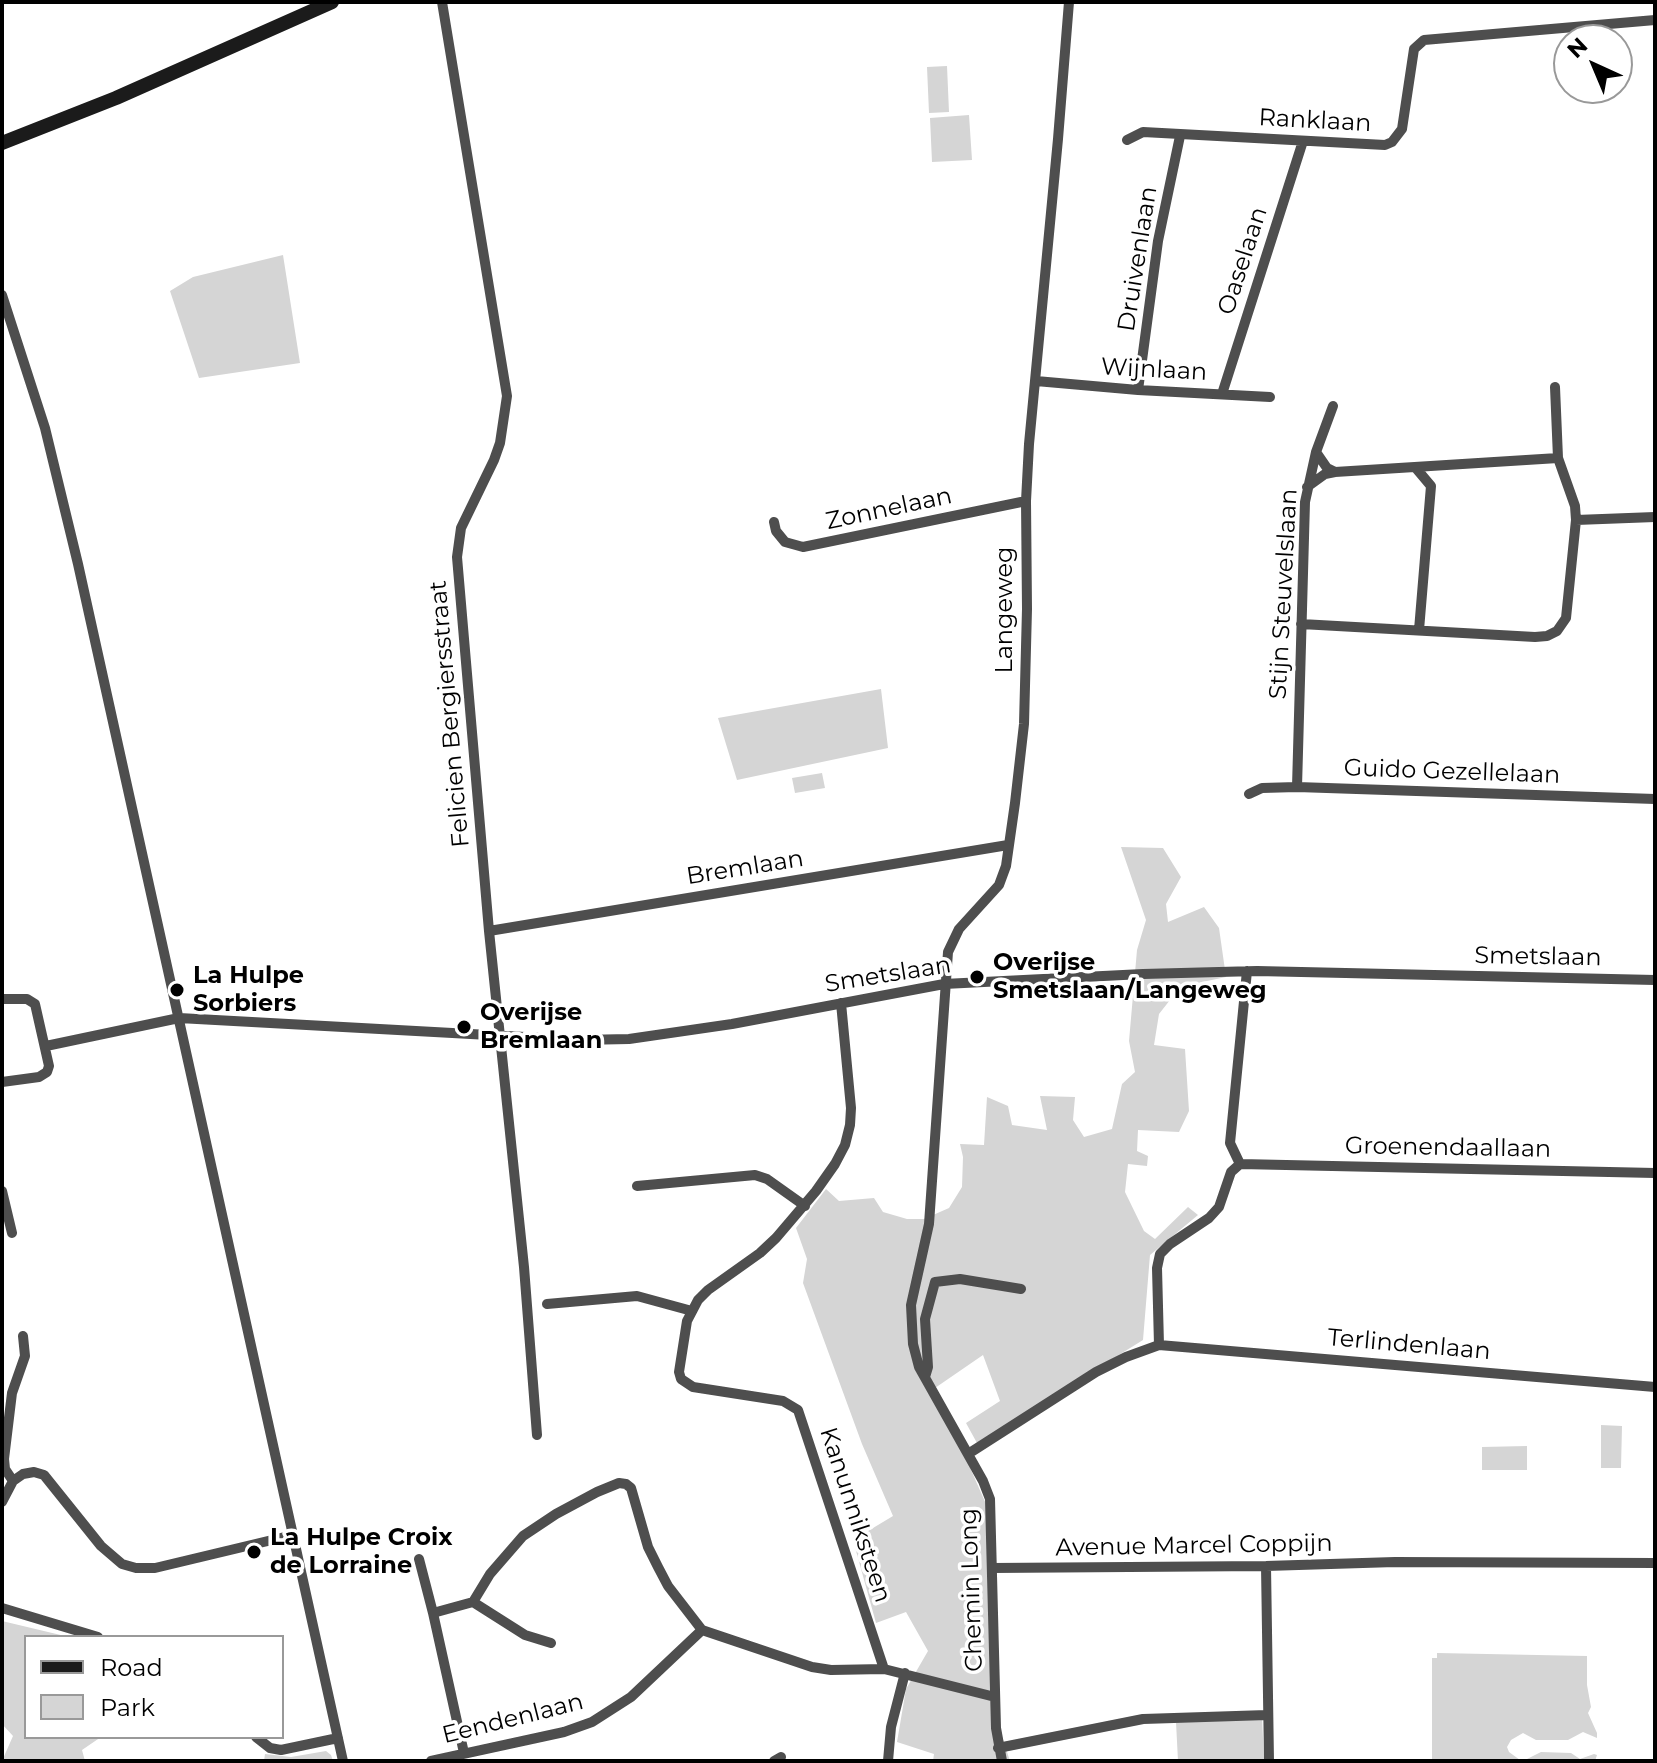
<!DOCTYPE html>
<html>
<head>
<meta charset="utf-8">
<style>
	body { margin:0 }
	#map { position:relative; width:1657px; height:1763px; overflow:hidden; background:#fff; font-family:Montserrat,sans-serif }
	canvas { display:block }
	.frame { position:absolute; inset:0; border:4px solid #000; pointer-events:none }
	.legend { position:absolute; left:24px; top:1635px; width:260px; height:104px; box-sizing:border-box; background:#fff; border:2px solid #999; margin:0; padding:10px 14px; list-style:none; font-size:24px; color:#000 }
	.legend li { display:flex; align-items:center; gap:16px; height:40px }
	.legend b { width:40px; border:2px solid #999 }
	.north { position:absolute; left:1553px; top:24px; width:80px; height:80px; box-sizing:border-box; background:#fff; border:2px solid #999; border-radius:50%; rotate:316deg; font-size:22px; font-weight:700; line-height:32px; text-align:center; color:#000 }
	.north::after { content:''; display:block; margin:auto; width:28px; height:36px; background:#000; clip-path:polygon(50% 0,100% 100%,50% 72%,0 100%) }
</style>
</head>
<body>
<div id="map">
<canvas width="1657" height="1763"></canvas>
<div class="frame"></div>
<ul class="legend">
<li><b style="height:10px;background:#1b1b1b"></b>Road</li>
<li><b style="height:22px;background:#d5d5d5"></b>Park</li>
</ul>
<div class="north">N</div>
</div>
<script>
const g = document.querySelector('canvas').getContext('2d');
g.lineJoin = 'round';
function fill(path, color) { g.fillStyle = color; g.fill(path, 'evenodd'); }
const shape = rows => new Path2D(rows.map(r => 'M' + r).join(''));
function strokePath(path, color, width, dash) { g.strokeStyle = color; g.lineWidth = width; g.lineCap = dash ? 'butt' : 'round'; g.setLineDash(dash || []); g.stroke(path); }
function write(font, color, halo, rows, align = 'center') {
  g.font = font + ' Montserrat,sans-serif'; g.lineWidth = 7; g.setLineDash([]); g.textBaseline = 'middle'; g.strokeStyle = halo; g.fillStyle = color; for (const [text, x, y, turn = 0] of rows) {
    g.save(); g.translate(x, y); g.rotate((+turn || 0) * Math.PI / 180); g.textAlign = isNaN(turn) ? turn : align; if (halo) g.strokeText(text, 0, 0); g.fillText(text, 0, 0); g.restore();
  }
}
fill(shape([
	[947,66,949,112,929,113,927,67],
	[969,115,972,160,932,162,930,118],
	[283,255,300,363,199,378,170,291,193,277],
	[881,689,888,748,737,780,718,718],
	[822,773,825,788,795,793,792,778],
	[1121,847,1163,848,1181,877,1166,904,1168,922,1204,907,1219,928,1226,977,1188,985,1170,1000,1159,1014,1154,1045,1185,1049,1189,1111,1179,1132,1138,1130,1137,1151,1148,1156,1147,1166,1128,1164,1125,1192,1144,1231,1155,1239,1188,1207,1198,1215,1150,1255,1143,1340,977,1443,966,1423,1000,1401,983,1355,935,1388,986,1504,991,1703,1010,1761,933,1761,934,1754,897,1742,906,1689,928,1651,906,1612,876,1623,853,1540,893,1516,862,1444,803,1283,807,1259,796,1228,826,1189,839,1201,874,1198,883,1212,907,1219,924,1219,949,1208,962,1187,963,1157,960,1144,984,1145,987,1097,1008,1106,1012,1125,1047,1130,1040,1096,1075,1097,1073,1120,1084,1137,1112,1129,1122,1084,1135,1072,1129,1041,1137,950,1146,920],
	[1601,1425,1622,1426,1621,1468,1601,1468],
	[1527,1446,1527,1470,1482,1470,1482,1447],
	[2,1621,69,1637,26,1637,26,1737,101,1737,82,1750,85,1761,2,1761,13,1736,2,1724],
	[1437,1653,1587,1656,1587,1685,1591,1707,1588,1713,1597,1733,1597,1738,1583,1732,1568,1740,1536,1740,1523,1733,1511,1740,1507,1747,1509,1752,1520,1760,1525,1760,1541,1752,1571,1753,1580,1759,1594,1754,1597,1755,1595,1761,1432,1761,1432,1658,1437,1658],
	[1262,1716,1264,1761,1178,1761,1176,1722],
	[326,1751,331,1755,333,1761,264,1761,265,1754,291,1757]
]), '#d5d5d5');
strokePath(shape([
	[442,2,507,396,500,443,494,460,461,528,457,557,489,931,524,1267,537,1435],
	[1127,140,1143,132,1385,145,1392,142,1402,129,1414,49,1424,40,1655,20],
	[2,295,45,428,78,564,343,1761],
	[1036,381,1138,390,1270,397],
	[1138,390,1158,241,1180,136],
	[1222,394,1303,141],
	[1316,452,1327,468,1335,472,1558,458],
	[1415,467,1431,486,1419,630],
	[1307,487,1325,474,1335,472],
	[1576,520,1655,517],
	[774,522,776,531,785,542,803,547,1026,501],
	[1301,624,1535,637,1547,636,1557,631,1566,618,1576,520,1575,506,1558,458,1555,387],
	[1297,787,1305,502,1316,452,1333,406],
	[1249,794,1262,788,1297,787,1655,799],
	[489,931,1008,845],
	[2,999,27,999,35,1004,49,1066,47,1072,39,1077,2,1082],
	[841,1003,851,1108,850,1125,845,1145,835,1164,816,1191,776,1238,760,1253,708,1290,698,1300,687,1321,679,1372,681,1379,693,1387,783,1401,798,1410,884,1669],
	[46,1046,179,1018,580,1040,629,1039,732,1024,944,984,1143,974,1257,971,1655,980],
	[1240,1164,1655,1173],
	[637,1186,755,1175,767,1179,805,1206],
	[2,1191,12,1233],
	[547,1304,637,1296,692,1311],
	[1159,1345,1157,1268,1160,1254,1170,1244,1209,1218,1219,1207,1231,1172,1240,1164,1230,1143,1247,971],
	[925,1377,928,1367,925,1319,935,1282,960,1279,1021,1289],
	[968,1454,1096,1372,1126,1357,1159,1345,1655,1387],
	[13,1481,5,1469,4,1459,12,1393,25,1356,23,1336],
	[2,1502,13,1481,23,1474,34,1472,44,1475,101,1546,122,1564,136,1568,155,1568,293,1535],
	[419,1559,433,1613],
	[1266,1566,1269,1761],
	[992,1568,1266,1566,1395,1562,1655,1563],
	[473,1602,525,1635,551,1643],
	[2,1608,98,1637],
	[256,1737,270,1748,281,1750,338,1738],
	[998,1748,1143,1719,1267,1715],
	[464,1753,433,1613,473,1602,490,1574,523,1536,556,1514,597,1492,619,1483,626,1484,631,1488,648,1547,658,1567,668,1586,702,1630],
	[431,1761,564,1732,592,1722,631,1697,702,1630,812,1667,831,1670,884,1669,995,1697],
	[774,1761,781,1757],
	[888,1761,891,1727,905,1673],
	[1002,1761,996,1728,990,1499,983,1481,919,1367,913,1344,911,1305,929,1224,948,952,959,929,999,885,1006,866,1015,803,1024,724,1027,609,1026,501,1029,444,1058,139,1069,2]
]), '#4e4e4e', 10);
strokePath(shape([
	[2,143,116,98,332,2]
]), '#1b1b1b', 14);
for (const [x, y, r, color] of [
	[977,977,8,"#000"],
	[177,990,8,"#000"],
	[464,1027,8,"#000"],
	[254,1552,8,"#000"]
]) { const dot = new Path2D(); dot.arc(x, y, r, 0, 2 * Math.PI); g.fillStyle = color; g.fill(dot); strokePath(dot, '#fff', 3); }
write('24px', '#000', '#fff', [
	["Ranklaan",1315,121,3],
	["Druivenlaan",1138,259,-81],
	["Oaselaan",1243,261,-72],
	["Wijnlaan",1154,370,3],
	["Zonnelaan",889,509,-12],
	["Stijn Steuvelslaan",1284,594,-87],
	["Langeweg",1005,610,-90],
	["Felicien Bergiersstraat",450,714,-95],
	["Guido Gezellelaan",1452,772,2],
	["Bremlaan",745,868,-9],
	["Smetslaan",1538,957,1],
	["Smetslaan",888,975,-9],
	["Groenendaallaan",1448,1148,1],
	["Terlindenlaan",1409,1345,5],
	["Kanunniksteen",855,1515,72],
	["Avenue Marcel Coppijn",1194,1546,-1],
	["Chemin Long",972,1590,-92],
	["Eendenlaan",513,1719,-14]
]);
write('bold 24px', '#000', '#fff', [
	["Overijse",993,963],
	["Smetslaan/Langeweg",993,991],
	["La Hulpe",193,976],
	["Sorbiers",193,1004],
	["Overijse",480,1013],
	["Bremlaan",480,1041],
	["La Hulpe Croix",270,1538],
	["de Lorraine",270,1566]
], 'left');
</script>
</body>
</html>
